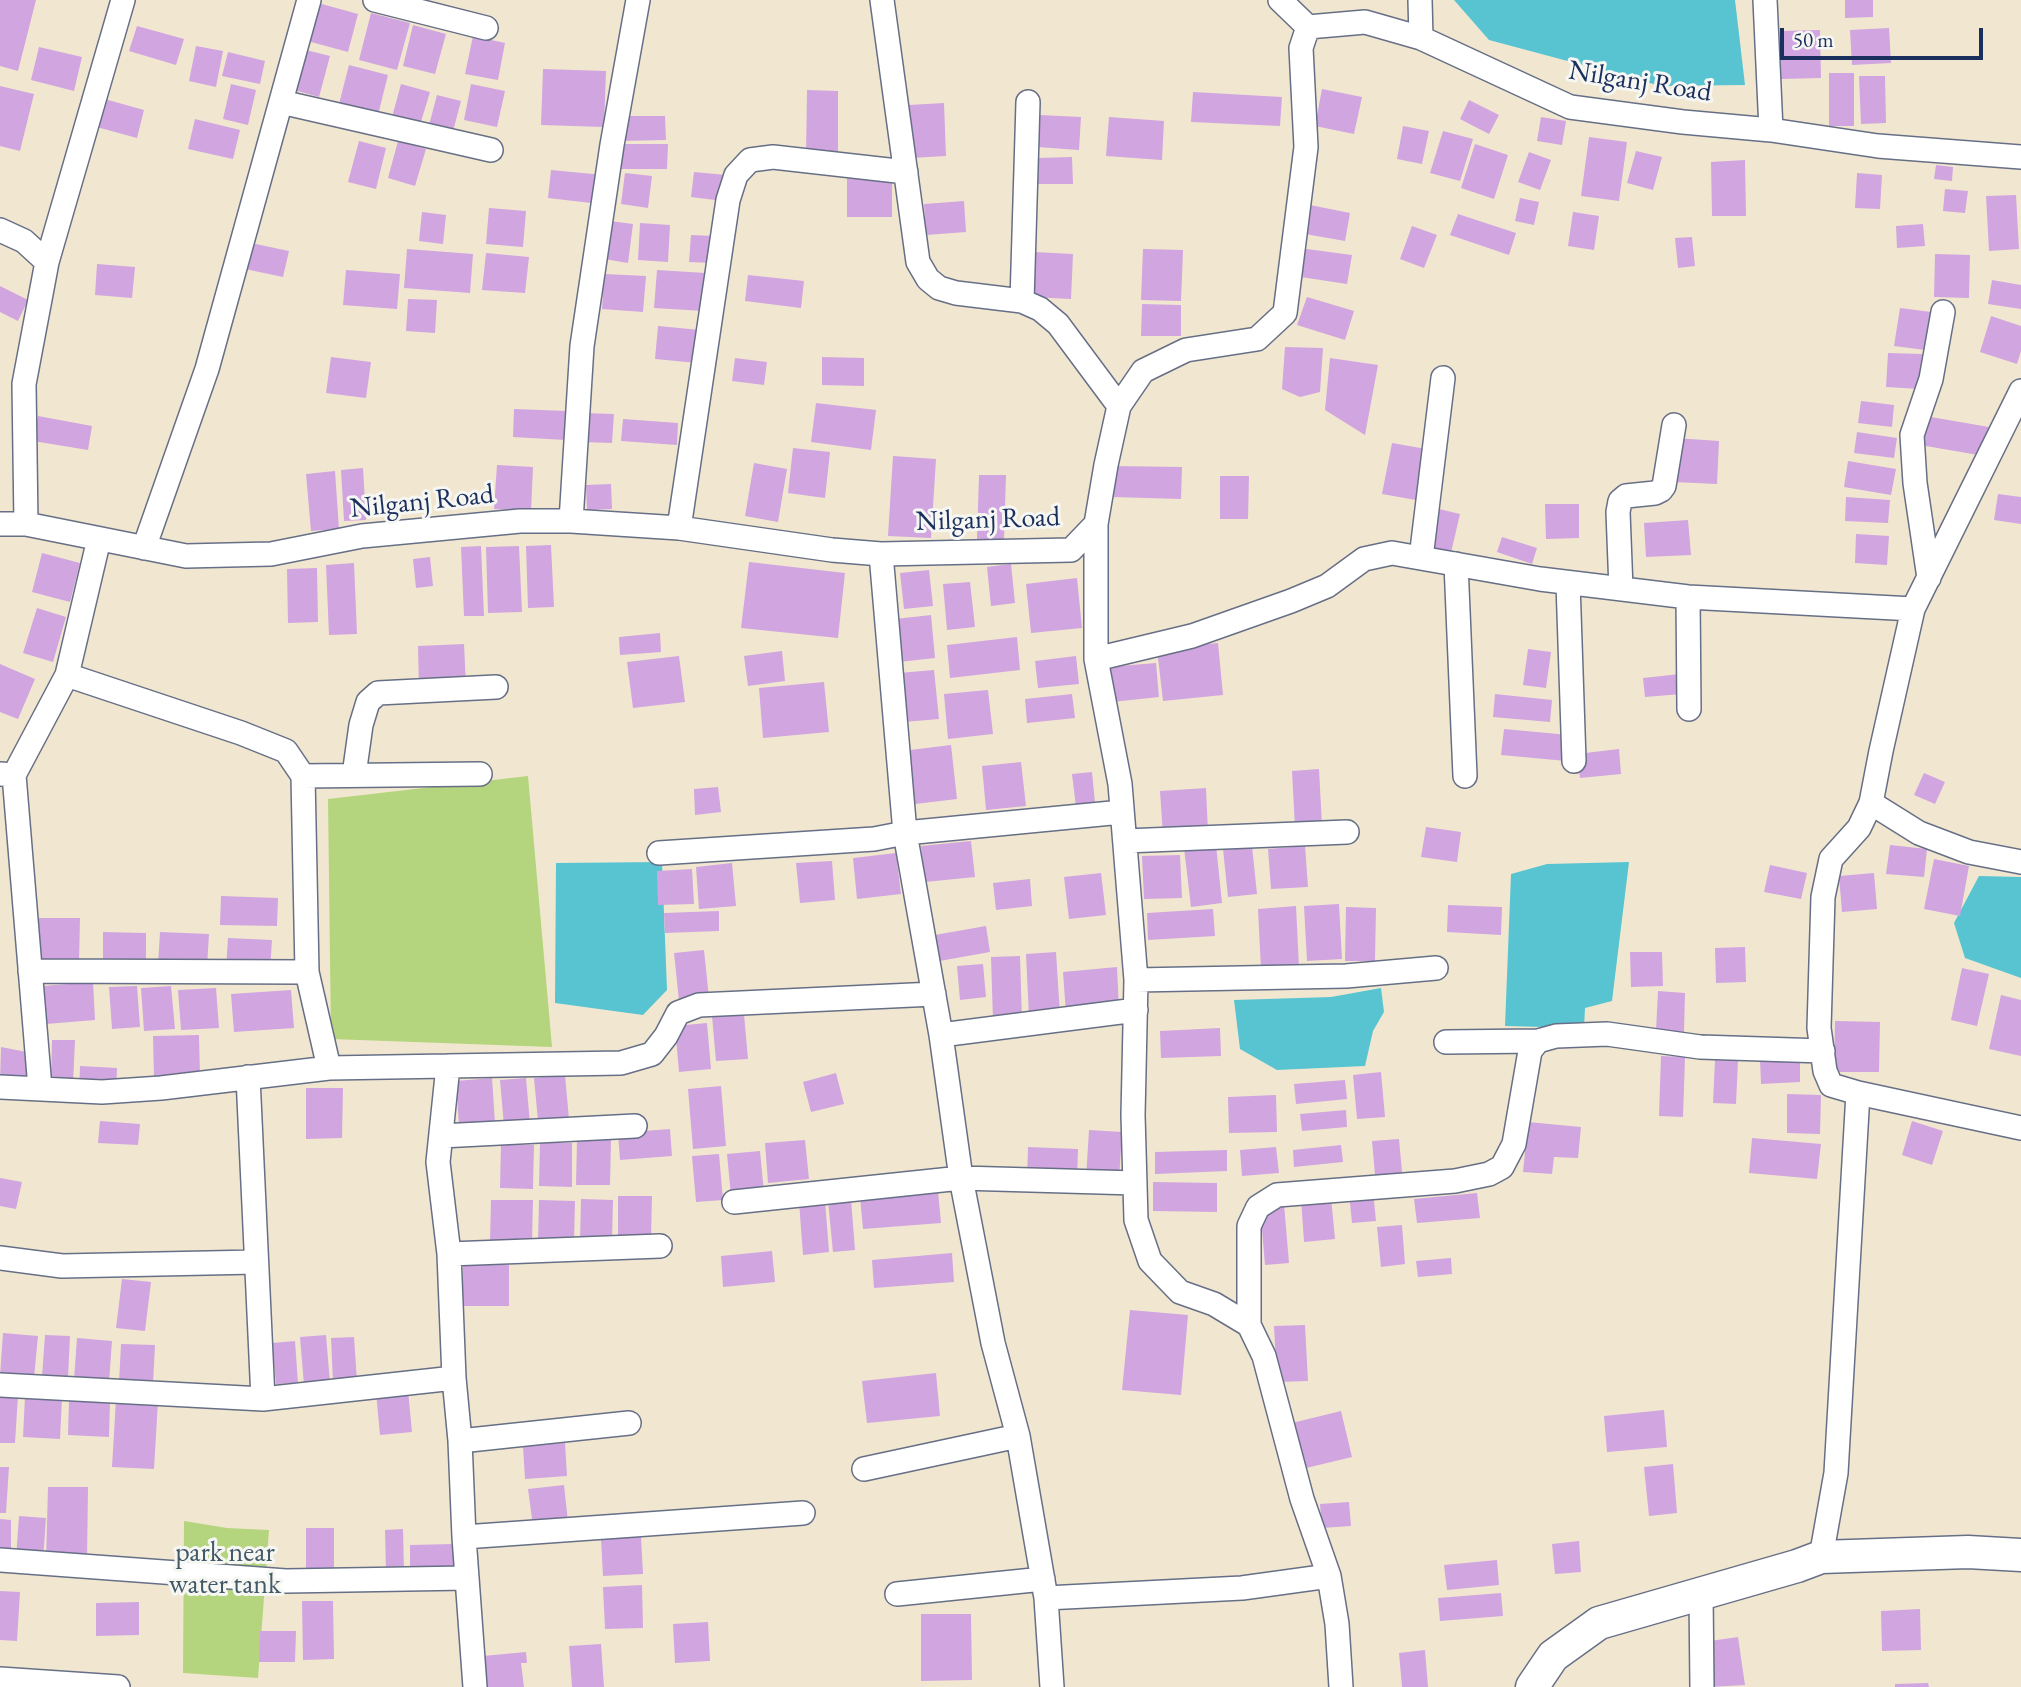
<!DOCTYPE html>
<html>
<head>
<meta charset="utf-8">
<style>
	body { margin:0 }
	#map { position:relative; width:2021px; height:1687px; overflow:hidden; background:#f1e7d0; font-family:"EB Garamond",serif }
	canvas { display:block }
	.scale { position:absolute; left:1780px; top:28px; width:203px; height:32px; box-sizing:border-box; border:4px solid #1b2f5e; border-top:0; padding-left:9px; font-size:21px; line-height:24px; white-space:nowrap; color:#1b2f5e; -webkit-text-stroke:5px #f6f6f2; paint-order:stroke }
</style>
</head>
<body>
<div id="map">
<canvas width="2021" height="1687"></canvas>
<div class="scale">50 m</div>
</div>
<script>
const g = document.querySelector('canvas').getContext('2d');
g.lineJoin = 'round';
function fill(path, color) { g.fillStyle = color; g.fill(path, 'evenodd'); }
const shape = rows => new Path2D(rows.map(r => 'M' + r).join(''));
function strokePath(path, color, width, dash) { g.strokeStyle = color; g.lineWidth = width; g.lineCap = dash ? 'butt' : 'round'; g.setLineDash(dash || []); g.stroke(path); }
function write(font, color, halo, rows, align = 'center') {
  g.font = font + ' "EB Garamond",serif'; g.lineWidth = 6; g.setLineDash([]); g.textBaseline = 'middle'; g.strokeStyle = halo; g.fillStyle = color; for (const [text, x, y, turn = 0] of rows) {
    g.save(); g.translate(x, y); g.rotate((+turn || 0) * Math.PI / 180); g.textAlign = isNaN(turn) ? turn : align; if (halo) g.strokeText(text, 0, 0); g.fillText(text, 0, 0); g.restore();
  }
}
fill(shape([
	[528,776,552,1047,331,1039,328,799],
	[184,1521,227,1528,269,1530,258,1678,183,1673]
]), '#b4d57d');
fill(shape([
	[1454,0,1735,0,1745,85,1661,86,1489,40],
	[662,862,667,990,643,1015,555,1003,556,863],
	[1629,862,1612,1001,1585,1008,1584,1028,1505,1026,1511,874,1547,864],
	[1979,876,2021,877,2021,978,1965,958,1954,923],
	[1381,988,1384,1012,1373,1031,1365,1066,1277,1070,1240,1049,1234,1000,1331,997]
]), '#58c4d1');
fill(shape([
	[0,0,36,0,18,71,0,66],
	[1845,0,1873,0,1873,17,1845,18],
	[311,1,358,14,348,52,300,39],
	[371,13,410,23,397,70,359,60],
	[413,25,446,34,435,74,403,66],
	[137,26,184,39,176,65,129,51],
	[1889,28,1891,63,1852,65,1850,30],
	[1820,30,1821,78,1781,79,1780,31],
	[473,36,505,43,498,80,465,74],
	[196,46,223,51,216,87,189,81],
	[39,47,82,57,74,91,31,80],
	[298,48,330,56,319,97,287,88],
	[228,52,265,61,260,84,222,76],
	[349,65,388,75,378,115,339,104],
	[543,69,606,71,604,127,541,125],
	[1829,73,1854,73,1854,126,1829,126],
	[1859,76,1885,76,1886,123,1861,124],
	[231,84,256,90,248,125,223,119],
	[401,84,430,92,420,125,392,117],
	[471,84,505,91,497,127,464,120],
	[0,86,34,94,20,151,0,146],
	[1322,89,1362,97,1354,134,1315,126],
	[807,90,838,91,838,159,806,158],
	[1193,92,1282,97,1280,126,1191,122],
	[437,95,461,101,452,135,428,129],
	[101,98,144,110,137,138,93,126],
	[1469,100,1499,115,1489,134,1460,119],
	[944,103,946,156,911,158,909,105],
	[1040,115,1081,117,1079,150,1037,147],
	[621,116,665,116,666,140,621,141],
	[1109,117,1164,121,1162,160,1106,156],
	[1541,117,1566,121,1562,145,1537,141],
	[195,119,240,130,233,159,188,149],
	[1403,126,1429,131,1422,164,1397,159],
	[1443,131,1473,139,1460,181,1430,173],
	[1589,137,1627,142,1619,201,1581,196],
	[359,141,386,148,376,189,348,182],
	[398,141,426,149,415,186,388,178],
	[618,144,668,144,667,169,618,169],
	[1475,144,1508,155,1494,199,1461,188],
	[1636,151,1662,157,1653,190,1627,183],
	[1529,152,1551,160,1540,190,1518,182],
	[1072,157,1073,184,1038,184,1038,158],
	[1745,160,1746,216,1712,216,1711,162],
	[1936,165,1953,167,1952,181,1934,179],
	[551,170,603,175,600,204,548,198],
	[694,172,726,175,723,201,691,197],
	[625,173,652,176,648,208,621,204],
	[1857,173,1882,175,1880,209,1855,208],
	[847,177,892,177,892,217,847,217],
	[1945,189,1968,191,1965,213,1943,211],
	[2016,195,2019,249,1989,251,1986,196],
	[1520,198,1539,202,1534,225,1515,221],
	[964,201,966,232,926,235,924,204],
	[1310,205,1350,213,1345,241,1305,234],
	[489,208,526,211,523,247,486,244],
	[422,212,446,215,443,244,419,241],
	[1573,212,1599,216,1594,250,1568,246],
	[1458,214,1516,233,1509,255,1450,235],
	[610,221,633,224,628,263,604,259],
	[640,223,670,225,668,262,638,260],
	[1923,224,1925,246,1897,248,1896,226],
	[1412,226,1437,235,1424,268,1400,259],
	[691,235,714,236,713,263,689,262],
	[1692,237,1695,266,1678,268,1675,238],
	[251,243,289,251,283,277,245,269],
	[1299,248,1352,255,1347,284,1294,276],
	[407,249,473,254,470,293,404,288],
	[1143,249,1183,250,1181,301,1141,300],
	[1034,252,1073,254,1071,299,1031,297],
	[486,253,529,257,525,293,482,290],
	[1935,254,1970,255,1969,298,1934,297],
	[97,264,135,267,132,298,95,295],
	[346,270,400,274,397,309,343,305],
	[657,270,706,273,704,311,654,308],
	[604,274,646,276,643,312,602,309],
	[748,275,804,281,801,308,745,301],
	[1992,280,2021,285,2021,309,1988,304],
	[0,286,28,300,18,321,0,312],
	[1307,297,1354,311,1345,340,1297,325],
	[408,299,437,300,435,333,406,331],
	[1142,304,1181,305,1181,336,1141,336],
	[1900,308,1931,312,1925,350,1894,346],
	[1991,316,2021,326,2021,351,2017,364,1980,352],
	[658,326,700,330,697,363,655,359],
	[1285,347,1323,348,1320,392,1300,397,1282,389],
	[1888,353,1922,354,1920,389,1886,387],
	[331,357,371,362,366,398,326,393],
	[822,357,864,358,864,386,822,385],
	[735,358,767,362,764,385,732,381],
	[1330,358,1378,365,1365,435,1325,410],
	[1861,401,1894,405,1892,427,1858,423],
	[816,403,876,410,871,450,811,442],
	[514,409,567,411,565,440,513,437],
	[583,413,614,414,612,443,581,442],
	[38,416,92,426,88,450,33,441],
	[1925,416,1989,427,1984,456,1920,445],
	[623,419,678,423,677,445,621,441],
	[1857,432,1897,438,1894,458,1854,453],
	[1675,438,1719,441,1717,484,1673,482],
	[1392,443,1426,449,1416,500,1382,494],
	[793,448,830,452,825,498,788,493],
	[893,456,936,459,931,538,888,536],
	[1848,461,1896,469,1891,495,1844,487],
	[754,463,787,469,778,522,745,516],
	[497,465,533,467,531,511,494,509],
	[1113,466,1182,467,1181,499,1112,497],
	[363,468,366,520,344,521,341,470],
	[335,471,339,529,311,531,306,474],
	[979,475,1006,475,1004,540,977,539],
	[1220,476,1249,476,1248,519,1220,519],
	[611,484,612,509,587,510,586,485],
	[1998,494,2021,497,2021,524,1994,520],
	[1846,497,1890,500,1888,523,1845,521],
	[1545,504,1579,504,1579,538,1546,539],
	[1435,508,1460,514,1450,557,1424,551],
	[1688,520,1691,555,1646,557,1644,523],
	[1856,534,1889,536,1887,565,1855,563],
	[1502,537,1537,548,1532,564,1497,552],
	[551,545,554,607,528,608,526,546],
	[481,546,484,616,464,616,461,547],
	[519,546,522,612,488,613,486,547],
	[42,553,80,563,70,602,32,592],
	[430,557,433,586,416,588,413,559],
	[749,562,845,573,838,638,741,628],
	[354,563,357,634,329,635,326,565],
	[1011,564,1015,603,991,606,987,567],
	[317,568,318,622,288,623,287,569],
	[929,570,933,606,904,609,900,573],
	[1077,578,1082,628,1031,633,1026,584],
	[970,582,975,627,947,630,943,584],
	[37,608,66,617,53,662,23,653],
	[931,615,935,658,899,662,895,619],
	[660,633,661,652,620,655,619,637],
	[1017,637,1020,670,950,678,947,645],
	[1218,643,1223,695,1163,701,1157,649],
	[464,644,466,686,419,688,418,646],
	[1528,649,1551,652,1546,688,1523,685],
	[782,651,785,681,748,686,744,656],
	[679,656,685,702,633,708,627,662],
	[1076,656,1079,684,1038,688,1035,661],
	[1156,663,1159,697,1112,702,1108,667],
	[0,664,35,679,18,719,0,712],
	[934,670,939,719,904,722,899,673],
	[1680,674,1682,694,1645,697,1643,678],
	[824,682,829,732,763,738,759,688],
	[988,690,993,734,948,739,944,694],
	[1072,694,1075,718,1027,723,1025,699],
	[1495,694,1552,700,1550,722,1493,717],
	[1504,729,1569,735,1566,761,1501,755],
	[951,745,957,799,915,804,910,750],
	[1619,749,1621,774,1580,778,1577,754],
	[1021,762,1026,806,986,810,982,766],
	[1319,769,1322,826,1295,828,1292,771],
	[1092,772,1096,813,1077,815,1072,774],
	[1924,773,1945,782,1935,804,1914,795],
	[718,787,721,812,695,815,694,789],
	[1206,788,1208,833,1163,835,1160,791],
	[1426,827,1461,832,1457,862,1421,857],
	[971,841,975,877,925,882,921,846],
	[1216,845,1222,903,1191,907,1184,848],
	[1890,845,1927,849,1924,877,1886,874],
	[1252,846,1257,894,1228,897,1223,849],
	[1305,846,1308,887,1271,889,1268,849],
	[896,853,901,894,857,899,853,858],
	[1180,855,1182,898,1144,899,1142,856],
	[1934,859,1969,866,1960,916,1924,909],
	[832,861,835,900,800,903,796,863],
	[732,863,736,906,699,909,696,867],
	[1770,865,1807,873,1801,899,1764,892],
	[692,869,694,904,658,905,657,871],
	[1101,873,1106,915,1069,919,1064,877],
	[1874,873,1877,909,1842,912,1839,876],
	[1030,879,1032,906,996,910,993,883],
	[221,896,278,898,277,926,220,925],
	[1339,904,1342,959,1307,961,1304,906],
	[1448,905,1502,907,1501,935,1447,932],
	[1296,906,1299,967,1261,969,1258,909],
	[1346,907,1376,908,1375,961,1345,961],
	[1213,909,1215,936,1148,940,1147,913],
	[719,911,719,931,665,933,664,913],
	[36,918,80,918,79,963,36,962],
	[986,926,990,952,934,962,929,936],
	[103,932,146,933,146,965,103,964],
	[160,932,209,934,207,967,158,965],
	[228,938,272,940,270,971,226,968],
	[1745,947,1746,982,1716,983,1715,948],
	[704,950,709,998,679,1001,674,953],
	[1056,952,1060,1015,1029,1017,1026,954],
	[1630,952,1662,952,1663,986,1631,987],
	[1020,956,1022,1020,993,1021,991,957],
	[983,964,986,997,960,1000,957,966],
	[1117,967,1119,1009,1066,1014,1063,972],
	[1962,968,1989,974,1977,1026,1951,1020],
	[93,982,95,1020,46,1024,43,986],
	[137,986,140,1027,112,1029,109,987],
	[171,986,175,1029,144,1031,141,988],
	[216,988,219,1028,181,1030,178,990],
	[291,990,294,1028,234,1032,231,994],
	[1658,991,1685,993,1684,1032,1656,1031],
	[2001,995,2021,1000,2021,1056,1989,1049],
	[744,1014,748,1059,716,1061,712,1016],
	[1835,1021,1880,1022,1879,1072,1834,1072],
	[707,1023,711,1069,679,1072,675,1026],
	[1220,1028,1221,1056,1161,1058,1160,1031],
	[199,1035,200,1077,154,1078,153,1036],
	[52,1040,75,1040,73,1084,51,1083],
	[1,1047,37,1054,30,1088,0,1082],
	[1661,1056,1685,1057,1683,1117,1659,1116],
	[1800,1058,1800,1082,1761,1084,1760,1059],
	[1715,1060,1738,1061,1736,1104,1713,1103],
	[80,1066,117,1068,116,1093,79,1091],
	[1381,1072,1385,1117,1357,1119,1353,1075],
	[836,1073,844,1104,811,1112,803,1082],
	[565,1075,569,1119,538,1121,534,1078],
	[492,1078,495,1123,459,1126,456,1081],
	[526,1078,530,1124,504,1126,500,1080],
	[1345,1080,1347,1099,1296,1104,1294,1084],
	[721,1086,726,1146,693,1149,688,1089],
	[306,1088,343,1088,342,1138,306,1139],
	[1787,1094,1821,1095,1820,1134,1787,1133],
	[1276,1095,1277,1132,1229,1133,1228,1097],
	[1346,1110,1347,1127,1302,1131,1300,1114],
	[100,1121,140,1124,138,1145,98,1143],
	[1912,1121,1943,1131,1932,1165,1902,1155],
	[1528,1122,1581,1127,1578,1158,1554,1157,1552,1174,1523,1172],
	[670,1129,672,1156,620,1160,618,1133],
	[1089,1130,1122,1132,1119,1180,1086,1178],
	[1752,1138,1821,1144,1817,1179,1749,1173],
	[577,1139,611,1140,610,1185,576,1185],
	[1399,1139,1403,1183,1376,1186,1372,1141],
	[805,1140,809,1179,768,1183,765,1143],
	[540,1143,572,1143,572,1187,539,1186],
	[501,1144,534,1145,533,1189,500,1188],
	[1341,1145,1343,1162,1294,1167,1293,1150],
	[1028,1147,1078,1149,1077,1180,1027,1179],
	[1276,1147,1279,1173,1242,1176,1240,1150],
	[1227,1150,1227,1171,1155,1174,1155,1152],
	[760,1151,764,1193,731,1196,727,1154],
	[719,1154,723,1200,696,1202,692,1156],
	[0,1178,22,1182,16,1209,0,1206],
	[1153,1182,1217,1183,1217,1212,1153,1211],
	[938,1191,941,1223,863,1229,860,1197],
	[1373,1191,1376,1221,1352,1223,1349,1193],
	[1477,1193,1480,1218,1417,1223,1414,1199],
	[618,1196,652,1196,651,1239,618,1239],
	[1331,1197,1335,1239,1304,1242,1301,1199],
	[581,1199,613,1200,612,1243,580,1243],
	[851,1199,855,1250,833,1252,828,1201],
	[491,1200,533,1200,532,1243,490,1242],
	[539,1200,575,1201,574,1243,538,1243],
	[825,1200,829,1252,803,1255,799,1202],
	[1284,1204,1289,1263,1265,1265,1260,1206],
	[1402,1225,1405,1264,1381,1267,1377,1227],
	[772,1251,775,1282,723,1287,721,1256],
	[952,1253,954,1282,874,1288,872,1260],
	[1451,1258,1452,1274,1418,1277,1416,1261],
	[463,1264,509,1265,509,1306,462,1306],
	[122,1279,151,1282,145,1331,116,1328],
	[1130,1310,1188,1315,1181,1395,1122,1390],
	[1305,1325,1308,1381,1277,1382,1274,1326],
	[3,1333,38,1336,34,1378,0,1376],
	[45,1335,70,1336,68,1378,42,1377],
	[326,1335,330,1383,304,1385,300,1337],
	[354,1337,357,1381,333,1382,331,1338],
	[77,1338,112,1341,109,1382,74,1380],
	[295,1341,298,1383,276,1384,272,1343],
	[121,1344,155,1345,153,1384,119,1383],
	[936,1373,940,1416,867,1423,862,1381],
	[408,1390,412,1432,380,1435,376,1392],
	[0,1394,18,1395,15,1443,0,1443],
	[25,1396,62,1398,60,1439,23,1437],
	[116,1399,158,1401,154,1469,112,1467],
	[69,1400,110,1402,109,1437,68,1435],
	[1664,1410,1667,1447,1607,1452,1604,1416],
	[1341,1411,1352,1457,1302,1469,1292,1423],
	[565,1443,567,1476,525,1479,523,1446],
	[1673,1464,1677,1513,1649,1516,1644,1467],
	[0,1467,9,1467,6,1513,0,1513],
	[564,1485,568,1522,533,1526,528,1489],
	[48,1487,88,1487,87,1561,46,1560],
	[1349,1502,1351,1526,1322,1528,1320,1504],
	[19,1516,46,1518,43,1560,16,1558],
	[0,1519,11,1520,11,1553,0,1553],
	[306,1528,334,1528,334,1576,306,1576],
	[403,1529,404,1572,386,1572,385,1530],
	[641,1537,643,1574,603,1576,601,1539],
	[1579,1541,1581,1572,1555,1574,1552,1544],
	[454,1544,455,1577,410,1577,410,1545],
	[1497,1560,1499,1585,1447,1590,1444,1565],
	[642,1585,643,1628,605,1629,603,1587],
	[0,1591,20,1592,17,1641,0,1640],
	[1501,1593,1503,1616,1440,1621,1438,1598],
	[302,1601,333,1601,334,1659,303,1660],
	[139,1602,139,1635,96,1636,96,1603],
	[1920,1609,1921,1650,1882,1651,1881,1611],
	[921,1614,971,1614,972,1680,921,1681],
	[708,1622,710,1661,675,1663,673,1624],
	[260,1631,296,1631,295,1662,259,1662],
	[1738,1637,1745,1685,1709,1687,1703,1642],
	[601,1644,604,1687,572,1687,569,1646],
	[1425,1650,1428,1687,1402,1687,1399,1653],
	[526,1652,527,1663,521,1663,524,1687,486,1687,483,1656],
	[1928,1683,1929,1687,1895,1687,1895,1684]
]), '#d1a5e0');
const street = shape([
	[375,0,486,28],
	[882,0,918,262,928,279,939,288,956,293,1022,301,1040,309,1058,324,1119,406],
	[1280,0,1308,27],
	[1420,0,1421,38],
	[1765,0,1771,130],
	[281,102,491,150],
	[0,230,24,241,47,262,24,384,26,524],
	[47,262,123,0],
	[1022,301,1028,102],
	[571,521,582,346,612,145,638,0],
	[0,524,26,524,186,556,271,554,362,536,520,521,571,521,679,528,832,550,881,554,1071,550,1096,524,1106,465,1119,406,1143,371,1186,350,1257,339,1285,313,1306,147,1301,48,1308,27,1365,22,1421,38,1570,107,1683,122,1771,130,1878,146,2021,157],
	[1096,524,1096,659,1120,784,1136,980,1133,1115,1136,1220,1150,1261,1180,1292,1214,1304,1249,1325,1264,1356,1302,1499,1329,1576,1337,1624,1341,1687],
	[679,528,728,200,736,175,750,160,773,157,906,172],
	[99,539,67,675,241,733,286,751,303,776,307,972,329,1068,448,1066,438,1162,449,1254,454,1378,460,1441,464,1537,475,1687],
	[144,548,207,369,309,0],
	[1421,558,1443,378],
	[1456,564,1465,776],
	[1929,578,1915,483,1912,435,1931,379,1943,312],
	[1568,583,1574,761],
	[1621,589,1618,512,1620,501,1626,496,1655,493,1661,490,1664,486,1674,425],
	[1688,597,1689,709],
	[1913,609,2021,391],
	[1096,659,1192,636,1291,601,1327,586,1364,559,1392,553,1540,579,1688,597,1913,609,1881,751,1871,803,1859,828,1831,859,1823,897,1819,1028,1825,1071,1831,1085,1858,1093,1836,1473,1821,1557],
	[0,774,14,775,67,675],
	[14,775,40,1088],
	[354,775,361,725,368,702,378,693,496,687],
	[303,776,480,774],
	[1871,803,1919,833,1969,852,2021,862],
	[1125,841,1347,832],
	[659,853,874,839,905,833,881,554],
	[30,971,307,972],
	[1136,980,1346,976,1436,968],
	[1136,1010,941,1035,961,1178,993,1343,1018,1436,1046,1598,1242,1588,1329,1576],
	[941,1035,905,833,1122,812],
	[1446,1042,1538,1041],
	[448,1066,621,1063,652,1054,666,1036,678,1013,699,1005,934,994],
	[0,1087,102,1092,161,1088,329,1068],
	[1858,1093,2021,1128],
	[441,1136,635,1126],
	[734,1202,961,1178,1135,1183],
	[449,1254,660,1246],
	[0,1258,62,1266,256,1262],
	[1249,1325,1249,1226,1258,1207,1277,1195,1455,1181,1489,1174,1502,1167,1514,1144,1530,1051,1538,1041,1556,1036,1607,1034,1700,1047,1823,1051],
	[0,1385,263,1399,248,1077],
	[263,1399,454,1378],
	[460,1441,629,1423],
	[864,1469,1018,1436],
	[464,1537,803,1513],
	[0,1560,286,1581,467,1578],
	[1701,1593,1702,1687],
	[897,1594,1043,1579],
	[1046,1598,1052,1687],
	[0,1679,118,1687]
]);
const secondary = shape([
	[1532,1687,1553,1656,1599,1623,1797,1566,1821,1557,1968,1552,2021,1555]
]);
strokePath(street, '#666f86', 26);
strokePath(secondary, '#666f86', 35);
strokePath(street, '#fff', 23);
strokePath(secondary, '#fff', 32);
write('28px', '#1b2f5e', '#f6f6f2', [
	["Nilganj Road",1640,82,9],
	["Nilganj Road",422,502,-6],
	["Nilganj Road",988,520,-2]
]);
write('28px', '#415866', '#f6f6f2', [
	["park near",225,1553],
	["water tank",225,1585]
]);
</script>
</body>
</html>
